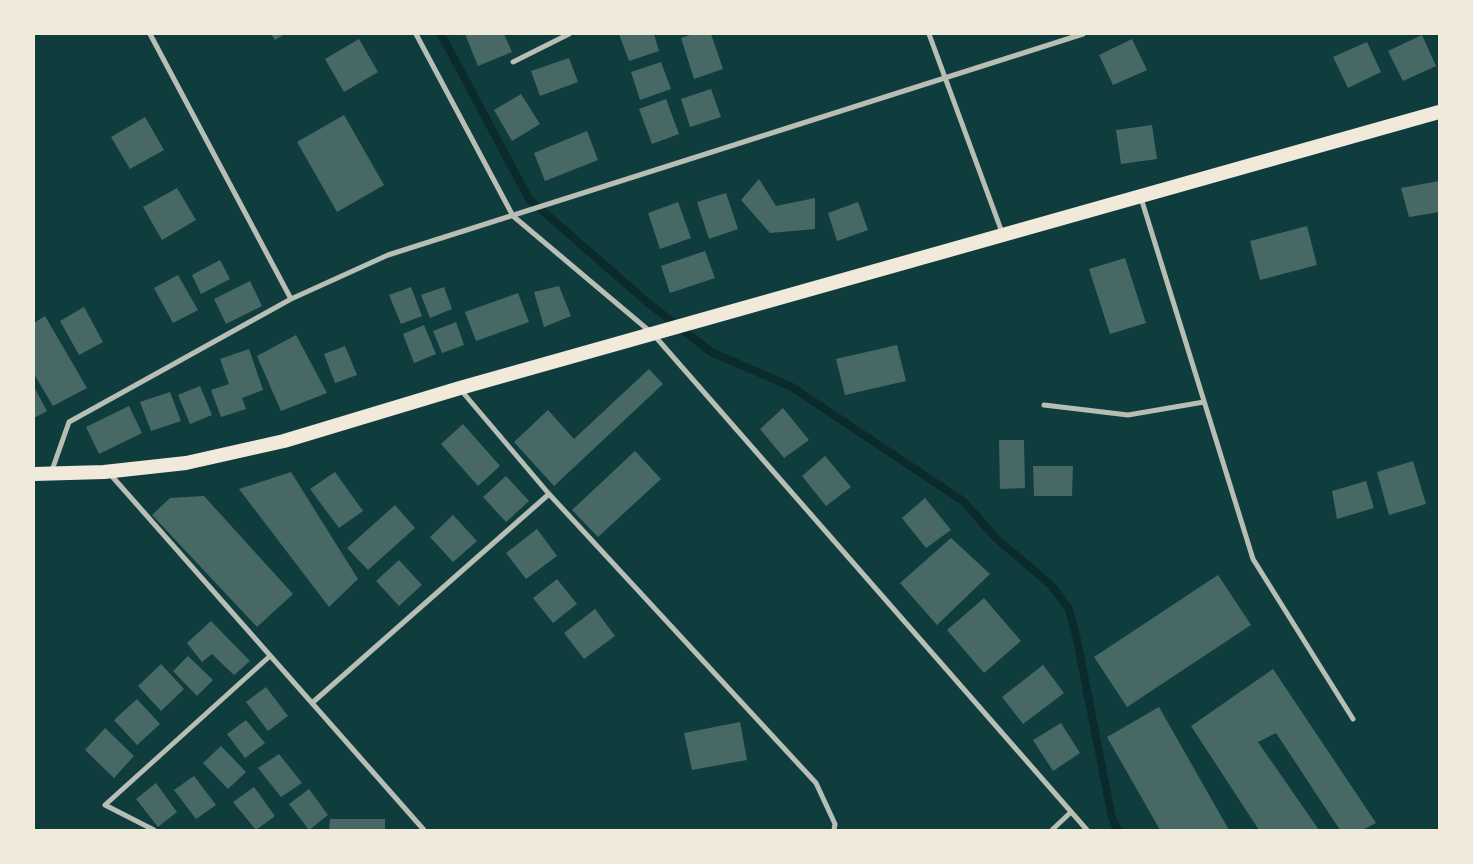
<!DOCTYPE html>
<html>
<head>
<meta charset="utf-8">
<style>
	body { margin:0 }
	#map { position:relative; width:1473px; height:864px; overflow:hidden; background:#0f3d3e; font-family:Ubuntu,sans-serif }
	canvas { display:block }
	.frame { position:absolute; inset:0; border:35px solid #f1e9da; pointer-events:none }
</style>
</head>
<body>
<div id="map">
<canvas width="1473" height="864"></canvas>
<div class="frame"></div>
</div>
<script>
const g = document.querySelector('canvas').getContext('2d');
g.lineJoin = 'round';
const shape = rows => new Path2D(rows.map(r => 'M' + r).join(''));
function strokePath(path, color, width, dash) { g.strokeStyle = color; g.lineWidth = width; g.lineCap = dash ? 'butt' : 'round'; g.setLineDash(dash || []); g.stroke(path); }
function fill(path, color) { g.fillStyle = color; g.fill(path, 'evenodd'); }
strokePath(shape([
	[441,34,529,199,647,302,711,352,792,387,963,501,996,538,1052,586,1069,609,1077,640,1112,818,1118,830]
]), '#0a2a2b', 8);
fill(shape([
	[271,34,285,34,275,40],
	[465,34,504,34,512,52,478,66],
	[619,34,654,34,659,51,629,61],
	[693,34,711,34,723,69,694,79,681,38],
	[1422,35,1436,66,1403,81,1388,51],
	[359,39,378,72,344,92,325,59],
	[1132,39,1147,70,1113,85,1099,55],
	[1367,42,1381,72,1348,88,1333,57],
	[569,58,578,82,540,96,531,71],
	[661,62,671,89,640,100,631,72],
	[711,89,721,117,690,127,681,99],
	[521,94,540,124,512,141,494,110],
	[666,99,679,134,652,144,639,109],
	[344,115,384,185,337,212,297,142],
	[145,117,164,150,130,169,111,137],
	[1152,125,1157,159,1121,164,1116,130],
	[587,131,598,160,545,181,534,153],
	[759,179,776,206,815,198,815,229,770,233,741,200],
	[1439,181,1439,212,1409,217,1401,188],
	[177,188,196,220,162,240,143,207],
	[726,193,738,229,709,239,697,202],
	[678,202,691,238,660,249,648,213],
	[858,202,868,230,837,241,828,213],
	[1307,226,1317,265,1260,280,1250,241],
	[705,251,715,278,670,293,661,266],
	[1125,258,1146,323,1110,334,1089,269],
	[220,260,230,279,201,294,192,275],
	[178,275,198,310,173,323,154,288],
	[250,281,262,306,226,324,214,299],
	[559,286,571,316,544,327,534,292],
	[411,287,422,316,401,324,389,295],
	[444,287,452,309,430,318,421,295],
	[518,293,529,322,476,341,465,312],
	[84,307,103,342,79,355,60,321],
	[45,316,87,388,53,406,34,374,34,323],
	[456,322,464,345,442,353,433,331],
	[424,325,436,354,414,363,403,334],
	[296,335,327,393,281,411,257,356],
	[897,345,906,381,845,395,836,359],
	[345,346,357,375,335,383,324,354],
	[249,349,263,390,242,398,246,409,221,417,211,390,229,384,220,359],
	[649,369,663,384,554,486,514,442,548,410,574,439],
	[200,386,212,415,190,424,178,395],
	[34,387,47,411,34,418],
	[170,392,181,421,151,431,140,402],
	[129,406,142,433,99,454,86,427],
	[783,408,809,440,784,458,760,429],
	[463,424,500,466,478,486,441,444],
	[999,440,1024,440,1025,488,1000,489],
	[635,451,661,479,598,537,572,510],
	[825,456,851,487,826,506,802,476],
	[1413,461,1426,504,1389,515,1377,472],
	[1033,466,1073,466,1072,496,1034,496],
	[291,472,358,579,329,607,239,489],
	[335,472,363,511,339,528,310,489],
	[506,476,529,501,506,522,483,497],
	[1366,481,1374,508,1337,519,1332,491],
	[204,496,293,594,257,627,152,515,170,498],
	[925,498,951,530,926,548,902,518],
	[395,505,415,528,368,570,347,548],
	[453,515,477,541,453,562,430,537],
	[537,529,557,556,526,579,506,553],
	[951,538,990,574,937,625,900,583],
	[399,560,422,585,399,606,376,581],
	[1218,575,1251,625,1127,707,1094,657],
	[557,579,577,604,553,623,533,598],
	[984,598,1021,641,984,673,947,630],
	[595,609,615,636,584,659,564,633],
	[211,621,250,661,234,675,212,654,202,662,187,643],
	[188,656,213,680,197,696,173,671],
	[161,664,184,689,161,711,138,686],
	[1043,665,1064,693,1023,724,1002,697],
	[1273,669,1376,823,1362,830,1340,830,1276,733,1258,742,1319,830,1259,830,1191,726],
	[266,687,288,716,268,731,246,702],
	[137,699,160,724,137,745,114,720],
	[1159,707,1229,830,1160,830,1107,737],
	[246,720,265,743,245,758,227,734],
	[740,722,747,760,692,770,684,733],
	[1061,723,1080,753,1053,771,1033,740],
	[105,728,134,756,114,778,85,750],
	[221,746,246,772,228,789,203,763],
	[279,754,302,783,281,797,258,768],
	[194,776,216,805,196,819,174,790],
	[156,783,177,812,158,827,136,799],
	[254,787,275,816,256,830,233,802],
	[309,789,328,815,309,830,289,804],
	[330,819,385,819,385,830,329,830]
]), '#486865');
strokePath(shape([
	[150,34,291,299],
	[416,34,513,216,653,334,1087,830],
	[929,34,1003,235],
	[513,62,569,34],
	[1141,198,1253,559,1353,719],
	[460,389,549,494,816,783,835,824,834,830],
	[1044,405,1128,415,1204,402],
	[51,473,69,422,291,299,388,255,1083,34],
	[110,474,424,830],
	[312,703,549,494],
	[154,830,105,805,270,656],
	[1052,830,1071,812]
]), '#b8beb3', 5);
strokePath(shape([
	[34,474,104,472,186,463,284,441,460,388,1439,112]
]), '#f1e9da', 14);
</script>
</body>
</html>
